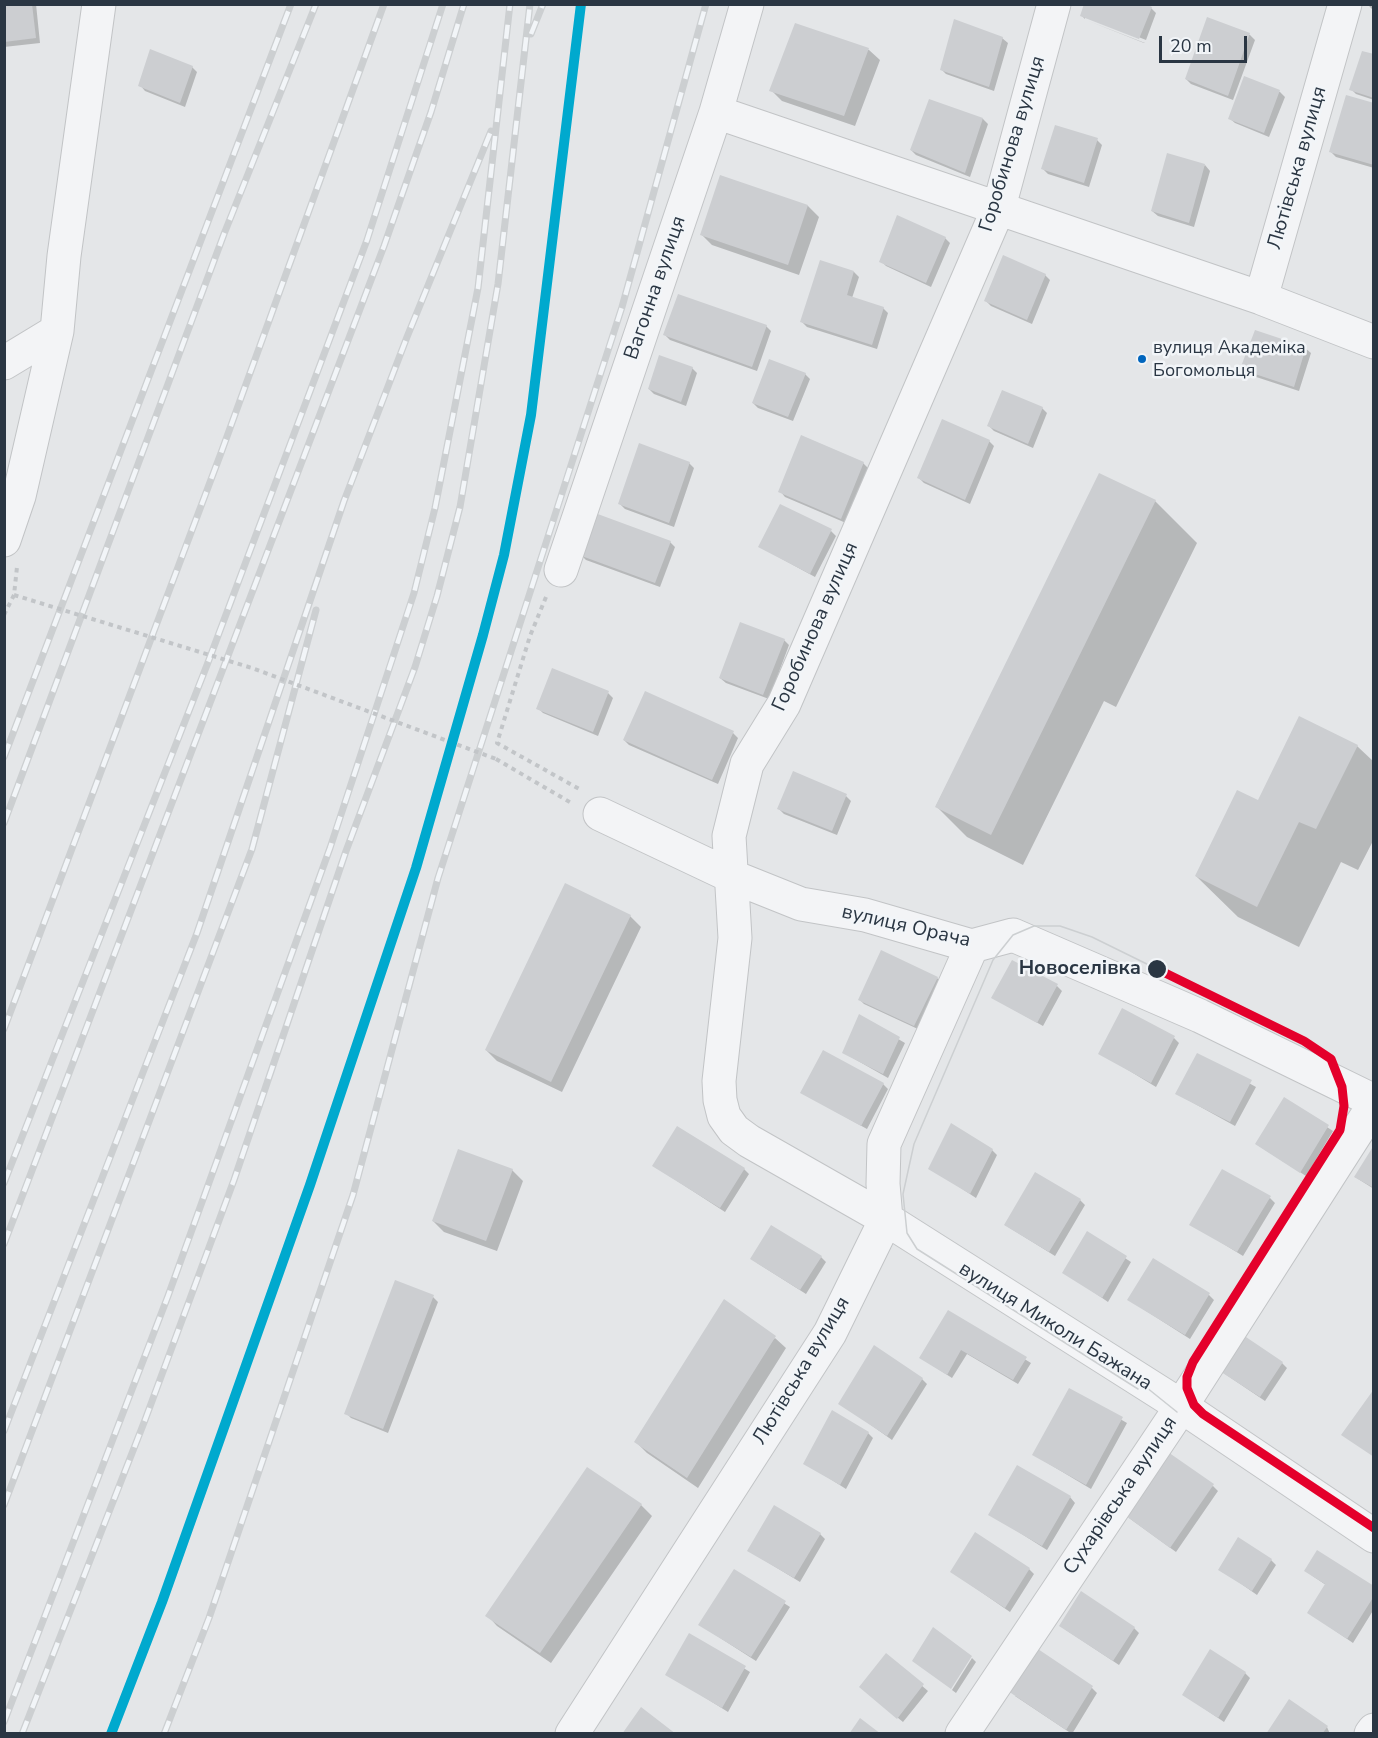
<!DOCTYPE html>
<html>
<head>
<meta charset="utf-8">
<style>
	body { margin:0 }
	#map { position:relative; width:1378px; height:1738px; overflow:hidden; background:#e4e6e8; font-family:"Nunito Sans",sans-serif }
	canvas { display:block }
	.frame { position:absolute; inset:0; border:6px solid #2a3643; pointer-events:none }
	.scale { position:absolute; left:1159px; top:36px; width:88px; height:27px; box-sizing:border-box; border:3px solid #2a3643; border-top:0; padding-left:8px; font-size:18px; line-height:21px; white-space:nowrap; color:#2a3643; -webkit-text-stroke:4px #f2f5f8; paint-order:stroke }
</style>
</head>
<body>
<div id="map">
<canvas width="1378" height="1738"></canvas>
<div class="frame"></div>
<div class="scale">20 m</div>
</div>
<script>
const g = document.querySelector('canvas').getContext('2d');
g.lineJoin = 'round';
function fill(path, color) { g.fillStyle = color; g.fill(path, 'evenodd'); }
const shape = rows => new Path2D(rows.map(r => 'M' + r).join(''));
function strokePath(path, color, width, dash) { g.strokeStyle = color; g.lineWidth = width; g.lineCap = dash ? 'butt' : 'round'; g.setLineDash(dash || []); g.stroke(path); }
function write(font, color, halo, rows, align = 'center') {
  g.font = font + ' "Nunito Sans",sans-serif'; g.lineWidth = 5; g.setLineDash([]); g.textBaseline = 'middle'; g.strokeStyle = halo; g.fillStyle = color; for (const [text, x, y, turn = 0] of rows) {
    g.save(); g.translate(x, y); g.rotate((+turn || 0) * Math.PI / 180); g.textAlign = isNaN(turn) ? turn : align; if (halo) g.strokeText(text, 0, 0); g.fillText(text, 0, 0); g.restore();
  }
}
fill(shape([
	[4,4,36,4,40,43,4,47],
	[1369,4,1374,4,1374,11,1369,6],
	[1151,8,1156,13,1146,40,1085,16,1085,19,1081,15],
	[1208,19,1250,35,1255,40,1233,100,1191,84,1186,79],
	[1086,20,1145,43,1144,43],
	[796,24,869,50,880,60,855,126,782,101,771,90],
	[1002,38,1008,43,994,91,946,74,941,69],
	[1374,56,1374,100,1356,94,1351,89],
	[192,67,197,72,185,107,145,91,140,85],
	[1245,78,1280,92,1285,97,1269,137,1235,123,1229,118],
	[930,101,983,119,988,124,970,177,916,155,911,150],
	[1374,105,1374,168,1336,157,1331,152],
	[1097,140,1102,145,1089,187,1048,174,1043,169],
	[1205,165,1210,171,1194,227,1158,216,1152,211],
	[721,177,808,206,819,217,799,275,712,245,701,234],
	[945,238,950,243,931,287,886,266,881,261],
	[821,262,854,272,859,277,852,298,883,308,888,313,877,349,807,327,802,322],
	[1045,275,1050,280,1032,324,991,306,986,301],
	[766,326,771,331,757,371,670,340,665,335],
	[1305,348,1311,353,1299,391,1247,374,1242,369],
	[692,368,697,373,686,406,654,394,649,389],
	[805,374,810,379,793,421,758,408,753,403],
	[1042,408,1047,413,1033,448,994,431,989,426],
	[989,441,994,446,970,504,924,483,919,478],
	[689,463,694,468,674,527,625,509,620,504],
	[863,463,868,468,846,523,785,497,780,491],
	[1100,475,1155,501,1197,543,1116,707,1104,701,1023,865,967,837,936,806],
	[831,531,836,536,815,577,760,547],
	[670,542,675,547,660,587,586,560,581,555],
	[784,640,789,645,769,699,726,683,720,678],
	[608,693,613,698,598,736,543,713,538,708],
	[733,733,738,738,718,784,629,745,624,740],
	[1357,746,1374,762,1374,839,1358,870,1341,862,1299,947,1238,917,1196,876,1259,802],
	[846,796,851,801,837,835,784,814,779,809],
	[630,916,641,927,562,1092,497,1061,486,1050],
	[937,978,942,983,920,1030,864,1004,859,999],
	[1057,986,1062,991,1043,1026,993,998],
	[859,1016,905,1043,888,1078,844,1053],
	[1174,1038,1179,1043,1156,1087,1100,1053],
	[1198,1055,1256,1087,1235,1126,1177,1094],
	[883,1084,888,1089,867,1129,802,1093],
	[1284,1099,1333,1131,1306,1176,1256,1144],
	[1374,1147,1374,1189,1355,1177],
	[992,1150,997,1155,976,1198,930,1168],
	[654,1166,744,1169,749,1174,725,1212],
	[512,1170,523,1181,497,1251,444,1232,433,1221],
	[1270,1198,1275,1203,1243,1256,1191,1224],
	[1080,1200,1085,1205,1055,1256,1005,1225],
	[1087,1233,1131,1262,1108,1302,1064,1272],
	[821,1257,826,1262,806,1294,757,1263],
	[1209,1295,1214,1300,1190,1339,1129,1300],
	[433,1297,438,1302,388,1433,351,1418,346,1413],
	[948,1312,1031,1363,1018,1384,967,1354,952,1378,921,1358],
	[775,1338,786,1348,698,1488,647,1453,636,1442],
	[1282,1363,1287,1368,1265,1401,1225,1374],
	[922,1379,927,1384,892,1440,840,1403],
	[1070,1390,1127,1423,1091,1489,1034,1455],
	[868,1433,873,1438,846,1489,805,1463],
	[1213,1486,1218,1491,1176,1552,1129,1518],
	[1070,1497,1075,1503,1047,1550,990,1514],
	[641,1505,652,1516,551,1663,497,1626,487,1615],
	[820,1534,825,1539,800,1582,749,1551],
	[1271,1560,1276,1565,1257,1595,1220,1569],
	[1029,1569,1034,1574,1010,1612,952,1572],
	[734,1571,790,1607,756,1661,700,1625],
	[1311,1575,1374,1588,1374,1609,1353,1643,1309,1613,1326,1585],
	[1134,1628,1139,1633,1119,1665,1066,1630],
	[690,1635,750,1672,728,1712,667,1674],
	[886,1655,928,1691,903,1722,866,1692],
	[972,1658,976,1662,956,1693,952,1690],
	[1245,1673,1250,1678,1224,1722,1184,1695],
	[1092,1688,1097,1693,1072,1734,1015,1696],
	[1327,1727,1330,1734,1268,1734]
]), '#0003');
fill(shape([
	[4,4,32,4,36,38,4,42],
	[1084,4,1145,4,1152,7,1139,39,1080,16],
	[1207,17,1250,33,1228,96,1185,79],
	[954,19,1003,37,989,87,940,70],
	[795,23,869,48,844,116,769,91],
	[150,49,193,66,180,103,138,86],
	[1362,51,1374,54,1374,98,1349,90],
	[1244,76,1280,90,1264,133,1228,119],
	[1346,95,1374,103,1374,165,1329,152],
	[929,99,983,118,965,173,910,150],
	[1055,125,1098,138,1084,183,1041,169],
	[1167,153,1205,164,1189,223,1151,211],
	[720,175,808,205,788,265,700,235],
	[897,215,946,237,926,283,879,262],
	[1003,255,1046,274,1027,320,984,301],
	[820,260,854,271,847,295,884,307,872,345,800,322],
	[678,294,767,325,752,367,663,335],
	[1255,330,1306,347,1294,387,1240,369],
	[659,355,693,367,681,402,648,389],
	[769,359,806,373,788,417,752,403],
	[1002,390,1043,407,1028,444,987,426],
	[942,419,990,440,965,500,917,478],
	[801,435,864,462,841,519,778,492],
	[639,443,690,462,669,523,618,504],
	[1099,473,1156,500,991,835,935,807],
	[780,504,832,529,810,574,758,547],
	[595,513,671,541,655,583,579,555],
	[740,622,785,639,763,695,719,678],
	[552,668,609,691,593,732,536,709],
	[645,691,734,731,712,780,623,740],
	[1299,716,1358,745,1316,829,1299,822,1257,907,1195,876,1237,790,1258,800],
	[793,771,847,794,832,831,777,809],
	[565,883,631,915,551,1082,485,1050],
	[881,950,938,977,914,1026,858,1000],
	[1012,960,1058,984,1037,1023,991,998],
	[1122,1008,1175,1036,1151,1083,1098,1054],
	[859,1014,900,1037,883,1074,842,1053],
	[823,1050,884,1083,861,1126,800,1093],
	[1197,1053,1252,1080,1230,1122,1175,1094],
	[1284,1097,1329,1125,1300,1173,1255,1144],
	[951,1123,993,1149,970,1194,928,1169],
	[677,1126,745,1168,720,1208,652,1166],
	[1374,1145,1374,1188,1354,1177],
	[458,1149,513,1169,486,1241,432,1221],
	[1222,1169,1271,1196,1237,1252,1189,1225],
	[1035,1172,1081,1199,1049,1252,1004,1225],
	[771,1225,822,1256,800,1290,750,1259],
	[1087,1231,1127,1256,1102,1298,1062,1273],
	[1153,1258,1210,1293,1185,1335,1127,1300],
	[395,1280,434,1295,383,1429,344,1414],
	[724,1299,776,1336,687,1478,634,1442],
	[948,1310,1027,1357,1013,1380,961,1350,947,1375,919,1358],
	[1243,1335,1283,1362,1260,1397,1218,1370],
	[874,1345,923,1378,887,1436,838,1404],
	[1069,1388,1123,1417,1086,1485,1032,1455],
	[1374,1389,1374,1457,1341,1435],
	[832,1410,869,1432,840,1485,803,1464],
	[1165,1450,1214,1484,1170,1548,1122,1513],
	[1017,1465,1071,1496,1042,1546,988,1515],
	[587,1467,642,1504,540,1653,485,1616],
	[774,1505,821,1533,794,1578,747,1551],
	[975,1532,1030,1568,1005,1608,950,1572],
	[1238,1537,1272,1559,1252,1591,1218,1570],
	[1317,1550,1374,1586,1374,1596,1347,1639,1307,1613,1325,1584,1304,1571],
	[734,1569,786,1601,751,1657,698,1625],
	[1081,1591,1135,1627,1113,1661,1059,1626],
	[933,1627,972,1656,951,1689,912,1661],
	[689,1633,746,1666,722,1708,665,1675],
	[1035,1647,1093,1686,1066,1730,1008,1691],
	[1210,1649,1246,1672,1218,1718,1182,1695],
	[886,1653,924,1684,897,1719,859,1687],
	[1289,1699,1328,1726,1322,1734,1266,1734],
	[641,1707,676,1734,622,1734],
	[860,1718,881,1734,849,1734]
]), '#ccced1');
const minor = shape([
	[1054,4,999,207,784,704,747,764,729,836,735,938,719,1081,720,1100,724,1116,734,1130,749,1141,886,1219,1181,1406,1374,1536],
	[716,112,1261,298,1374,342],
	[1261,298,1345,4],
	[4,363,57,331],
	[4,540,19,496,57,331,64,256,99,4],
	[561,570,716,112,747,4],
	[600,814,731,876,801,904,865,915,972,946,1013,935,1200,1016,1374,1101],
	[572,1734,830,1333,886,1219,883,1184,884,1144,972,946],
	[962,1734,1171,1422,1374,1105],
	[1371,1734,1374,1730]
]);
strokePath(minor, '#c2c4c6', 35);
strokePath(shape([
	[546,597,530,636,497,743,581,790],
	[4,615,14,595,17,567],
	[496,759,573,804]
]), '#c2c5c8', 4, [4.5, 4.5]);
strokePath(minor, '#f3f4f6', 33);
strokePath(shape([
	[1095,1352,1131,1375,1177,1412],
	[1138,1389,917,1249,907,1233,903,1194,914,1144,993,960,1013,935,1034,926,1060,926,1092,937,1157,969]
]), '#cccfd1', 1.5);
const rail = shape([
	[531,34,543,4],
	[4,757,291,4],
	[4,823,224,234,316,4],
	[4,1029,221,453,384,4],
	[4,1183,207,665,367,240,443,4],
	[4,1244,384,246,431,112,464,4],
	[4,1431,197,933,344,501,407,337,491,131],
	[4,1505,252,849,316,610],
	[4,1722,168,1296,330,848,414,593,435,508,478,288,510,4],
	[22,1734,145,1420,234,1180,346,851,415,667,437,596,460,507,498,284,530,4],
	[164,1734,209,1618,353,1195,438,878,622,307,706,4]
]);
strokePath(rail, '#cccfd1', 7);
strokePath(rail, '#f2f5f8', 4.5, [14]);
strokePath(shape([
	[14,595,252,668,496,759]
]), '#c2c5c8', 4, [4.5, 4.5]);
strokePath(shape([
	[111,1734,162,1602,310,1185,416,868,483,635,504,555,531,415,581,4]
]), '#00a9ce', 10);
strokePath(shape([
	[1157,969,1304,1041,1331,1059,1342,1087,1344,1106,1340,1130,1193,1362,1187,1377,1187,1388,1194,1405,1203,1414,1374,1528]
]), '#e4002b', 9);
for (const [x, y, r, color] of [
	[1142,359,5,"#0065bd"],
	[1157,969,10,"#2a3643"]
]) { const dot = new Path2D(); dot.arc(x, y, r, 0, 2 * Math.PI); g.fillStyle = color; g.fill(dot); strokePath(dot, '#f2f5f8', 2); }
write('18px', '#2a3643', '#f2f5f8', [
	["вулиця Академіка",1153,349],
	["Богомольця",1153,372]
], 'left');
write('20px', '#2a3643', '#f2f5f8', [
	["Горобинова вулиця",1013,144,-73],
	["Лютівська вулиця",1298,168,-74],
	["Вагонна вулиця",656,288,-71],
	["Горобинова вулиця",816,627,-66],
	["вулиця Орача",906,927,13],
	["вулиця Миколи Бажана",1055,1327,32],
	["Лютівська вулиця",802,1371,-59],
	["Сухарівська вулиця",1121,1496,-56]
]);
write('bold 20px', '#2a3643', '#f2f5f8', [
	["Новоселівка",1141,969]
], 'right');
</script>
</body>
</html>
